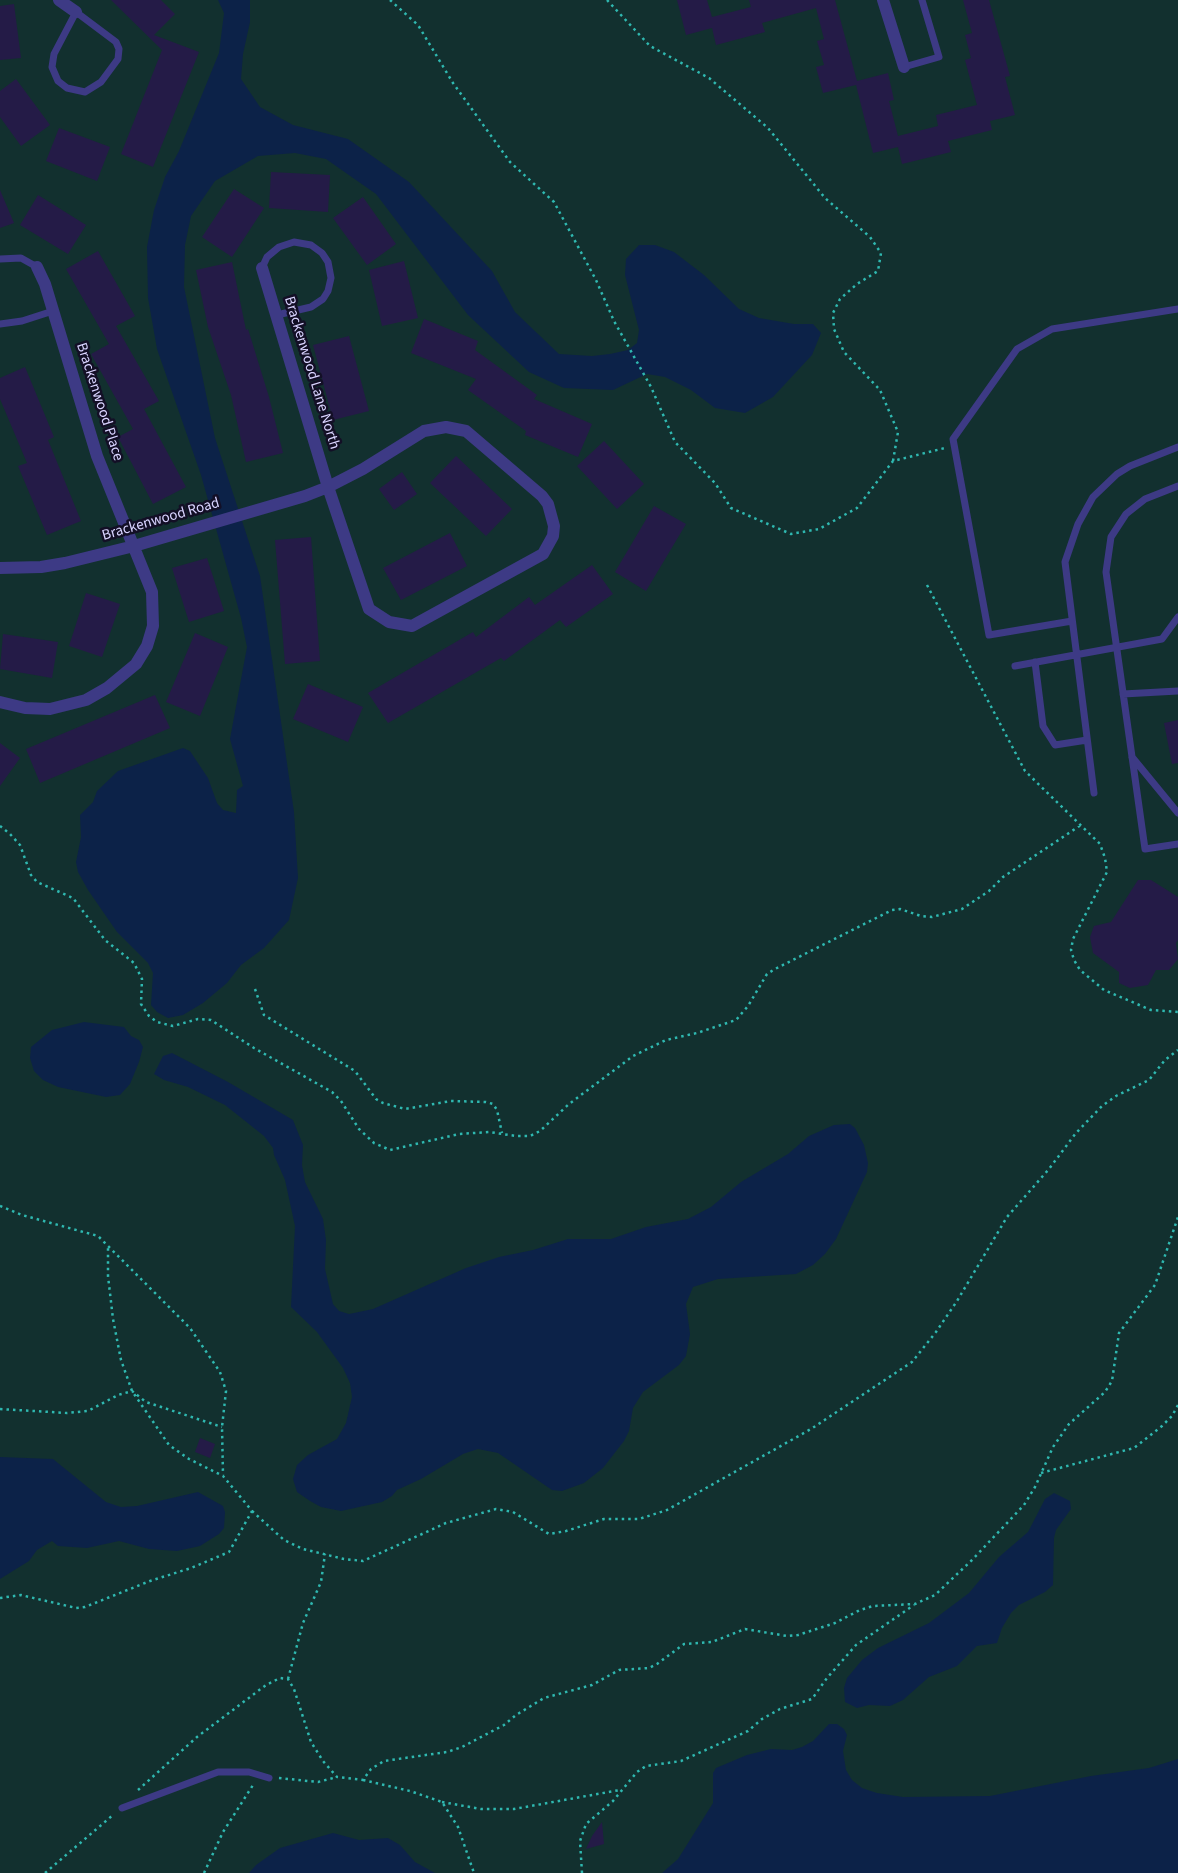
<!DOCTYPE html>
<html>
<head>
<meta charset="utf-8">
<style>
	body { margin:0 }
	canvas { display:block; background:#130f26 }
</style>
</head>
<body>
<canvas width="1178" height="1873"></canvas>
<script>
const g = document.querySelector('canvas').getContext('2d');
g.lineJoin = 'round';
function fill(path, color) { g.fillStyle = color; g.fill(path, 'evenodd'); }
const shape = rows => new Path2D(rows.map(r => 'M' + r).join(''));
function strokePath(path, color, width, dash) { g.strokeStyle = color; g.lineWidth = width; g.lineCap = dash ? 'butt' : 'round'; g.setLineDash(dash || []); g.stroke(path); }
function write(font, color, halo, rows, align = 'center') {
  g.font = font + ' "Source Sans 3",sans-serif'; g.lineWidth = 5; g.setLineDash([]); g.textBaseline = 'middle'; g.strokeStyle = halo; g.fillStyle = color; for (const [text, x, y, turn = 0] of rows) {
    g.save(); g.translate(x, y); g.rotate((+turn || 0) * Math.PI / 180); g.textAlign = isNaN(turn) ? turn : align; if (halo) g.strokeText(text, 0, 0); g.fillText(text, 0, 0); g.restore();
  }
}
fill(shape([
	[0,0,1178,0,1178,1873,0,1873]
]), '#12302f');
fill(shape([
	[218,0,250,0,250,22,243,54,241,79,260,107,293,125,348,139,409,182,492,271,515,312,559,354,592,356,610,354,628,350,637,343,639,330,625,275,626,259,639,245,655,245,674,252,704,275,739,309,759,318,794,324,813,324,821,333,812,355,773,397,745,413,715,408,691,390,665,377,647,374,613,390,564,388,529,372,468,315,376,194,326,159,295,153,258,156,215,181,191,216,185,245,184,287,215,438,260,576,294,812,298,878,289,920,264,948,241,965,227,983,203,1003,183,1015,168,1018,157,1012,151,1005,153,973,148,963,117,932,88,890,78,872,76,862,81,837,80,815,93,802,97,791,118,771,183,748,190,751,208,778,217,803,223,810,236,813,237,790,243,786,230,739,247,647,241,618,201,475,157,349,148,298,147,247,154,210,165,177,179,151,219,53,224,13],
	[84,1022,124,1027,131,1036,139,1040,143,1047,139,1062,130,1084,120,1095,106,1097,58,1087,43,1080,34,1071,30,1058,31,1047,52,1030],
	[172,1053,228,1082,293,1120,303,1145,302,1165,305,1182,323,1219,326,1240,325,1269,333,1304,339,1311,349,1314,373,1309,466,1268,499,1257,533,1250,568,1239,611,1239,646,1227,688,1219,711,1207,741,1182,788,1154,809,1136,834,1125,850,1124,855,1128,864,1145,868,1163,867,1172,836,1239,825,1254,813,1265,796,1274,718,1279,693,1287,686,1304,690,1334,686,1356,679,1365,643,1392,633,1408,629,1431,624,1441,603,1468,584,1483,562,1491,552,1490,498,1453,478,1449,463,1454,421,1479,397,1490,392,1496,382,1502,341,1511,321,1507,310,1501,297,1492,293,1479,297,1465,308,1455,337,1439,346,1423,352,1397,350,1383,343,1368,317,1332,291,1307,295,1226,285,1180,274,1155,273,1148,264,1136,225,1105,188,1087,164,1080,154,1074,163,1056],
	[0,1457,53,1459,106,1502,121,1507,137,1506,198,1492,223,1506,225,1512,224,1528,219,1534,200,1546,177,1551,149,1549,119,1541,87,1548,58,1546,52,1541,37,1550,29,1561,0,1579],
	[1054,1493,1070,1501,1071,1509,1056,1530,1054,1538,1053,1585,1045,1592,1019,1605,1011,1613,1002,1628,997,1643,977,1646,957,1666,929,1677,903,1700,890,1706,869,1705,857,1708,845,1702,844,1688,847,1678,862,1660,878,1648,929,1623,969,1593,999,1557,1028,1532,1045,1499],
	[829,1724,837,1724,844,1729,847,1735,843,1751,846,1770,852,1780,862,1788,877,1793,903,1797,990,1796,1091,1776,1149,1768,1178,1759,1178,1873,662,1873,678,1859,713,1803,713,1773,716,1768,747,1755,771,1749,792,1750,802,1747,813,1741],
	[333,1833,359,1840,388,1838,400,1845,415,1862,435,1873,249,1873,256,1865,280,1848]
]), '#0c2248');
fill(shape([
	[111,0,161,0,175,14,154,35,199,52,153,167,121,154,162,50],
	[677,0,707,0,712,17,751,7,749,0,835,0,857,81,888,73,894,100,889,101,898,136,938,126,936,115,977,105,965,60,971,58,965,35,972,33,963,0,989,0,1010,76,1005,77,1015,115,990,121,992,130,948,141,951,152,902,164,898,147,873,153,856,85,823,93,816,67,824,65,817,41,824,39,816,8,762,23,765,32,716,45,712,28,686,35],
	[14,4,21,58,0,60,0,6],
	[16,79,50,125,21,146,0,117,0,91],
	[59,128,110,147,97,181,46,161],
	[271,172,330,175,328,212,269,208],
	[234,189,264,208,232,257,202,237],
	[0,190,14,223,0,228],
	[38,195,86,225,68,254,20,225],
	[363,197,396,244,367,265,333,218],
	[98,251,135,316,116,326,159,401,144,409,186,487,153,504,118,437,133,429,91,354,109,344,66,269],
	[404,261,418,318,382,326,369,270],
	[232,262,246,330,248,329,269,397,283,453,246,462,231,395,208,327,196,270],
	[424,319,478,341,475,350,537,395,534,399,592,424,578,457,525,435,526,431,468,390,476,379,411,353],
	[349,336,369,411,333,420,313,345],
	[25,367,54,437,48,440,81,521,47,535,18,466,27,463,0,399,0,378],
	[604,441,644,484,617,509,577,466],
	[456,456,512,509,486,536,430,483],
	[402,472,417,494,394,510,379,489],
	[654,506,686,524,646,591,615,572],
	[450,533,467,566,401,600,383,568],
	[311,537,320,661,285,664,275,540],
	[207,558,224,611,189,622,172,568],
	[592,565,613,594,566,627,560,620,504,661,501,658,388,723,368,693,473,632,476,637,529,597,535,605],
	[86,593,120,604,102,657,69,646],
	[195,633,228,647,200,716,166,702],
	[3,634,58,642,52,678,0,669],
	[308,684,363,707,348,742,293,719],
	[155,695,170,728,40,783,26,749],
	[1178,720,1178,763,1172,764,1164,723],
	[0,743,20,758,0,786],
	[1138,880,1151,880,1178,897,1178,940,1176,943,1178,959,1169,970,1156,970,1148,985,1130,988,1119,983,1119,972,1093,953,1090,937,1094,926,1111,922],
	[200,1438,215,1444,210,1458,195,1452],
	[602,1822,604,1844,586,1849,592,1836]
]), '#241b47');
strokePath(shape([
	[390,0,418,25,453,83,510,162,554,202,596,280,614,321,651,387,675,442,715,483,731,508,791,534,819,529,857,508,893,461,945,448],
	[607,0,650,46,709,78,768,128,825,198,870,237,881,253,878,271,857,284,840,299,833,313,834,329,844,352,880,390,898,432,893,461],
	[927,585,1025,771,1100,844,1105,858,1107,872,1073,939,1071,950,1074,960,1080,970,1104,990,1151,1010,1178,1012],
	[0,826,10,834,20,845,31,875,37,882,73,898,105,940,134,963,142,979,141,1004,149,1016,157,1022,173,1026,198,1019,211,1020,254,1048,332,1092,341,1101,359,1129,374,1143,390,1150,459,1134,489,1132,516,1136,530,1136,540,1131,569,1104,633,1056,666,1040,697,1033,736,1020,748,1006,767,974,775,969,892,910,900,909,921,916,932,917,962,909,989,891,1003,877,1081,825],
	[255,989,264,1015,355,1071,376,1099,383,1103,405,1109,451,1101,486,1102,493,1104,497,1110,502,1133],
	[0,1206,22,1215,98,1236,190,1328,220,1372,226,1391,222,1427,223,1475],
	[0,1409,67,1413,88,1411,118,1395,132,1391,146,1402,222,1427],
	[1041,1473,1134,1448,1162,1426,1172,1416,1178,1405],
	[252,1511,284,1540,303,1549,344,1559,363,1561,446,1523,496,1509,513,1512,549,1534,566,1531,604,1519,639,1519,667,1510,811,1429,912,1362,936,1332,957,1301,1007,1217,1049,1169,1076,1133,1102,1106,1116,1096,1149,1080,1165,1060,1178,1050],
	[0,1598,21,1595,76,1608,85,1607,150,1581,191,1568,229,1552,252,1511,223,1476,189,1459,169,1445,132,1391,121,1360,113,1319,108,1276,108,1247],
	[288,1679,303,1623,321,1582,325,1554],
	[279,1778,318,1782,337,1777],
	[363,1780,410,1791,442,1802,458,1827,474,1873],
	[138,1790,197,1737,266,1685,280,1678,288,1679,294,1689,311,1742,323,1761,337,1777,363,1780,371,1769,384,1761,447,1752,462,1747,504,1725,516,1715,544,1698,592,1685,619,1670,649,1668,657,1664,684,1644,712,1642,745,1629,787,1636,798,1635,835,1623,860,1610,873,1606,915,1604,935,1595,972,1560,1024,1505,1035,1487,1053,1447,1069,1424,1105,1392,1112,1381,1119,1333,1155,1285,1178,1217],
	[442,1802,481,1809,514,1809,620,1790],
	[45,1873,113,1815],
	[204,1873,223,1832,253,1785],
	[582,1873,580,1841,586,1824,613,1801,637,1772,646,1766,681,1761,748,1731,762,1719,780,1709,812,1699,827,1678,856,1645,914,1605]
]), '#2fb8b0', 2.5, [2.5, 4]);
strokePath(shape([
	[76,12,116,42,119,49,118,59,101,82,85,92,67,88,58,81,52,67,54,54,76,12],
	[904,67,939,57,922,0],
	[0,259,21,258,37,267],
	[262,268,267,257,279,247,294,242,311,245,322,253,328,262,331,278,328,291,323,299,311,307,277,315],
	[0,324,22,321,53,311],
	[1178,486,1145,499,1126,514,1111,537,1106,572,1145,849,1178,844],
	[1072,621,989,635,953,439,1017,349,1052,329,1178,309],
	[1035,662,1043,726,1055,745,1087,740],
	[1015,666,1162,639,1178,617],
	[1123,694,1178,691],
	[1132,757,1178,813],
	[1094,793,1065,562,1078,524,1093,497,1117,474,1130,466,1178,447],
	[122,1808,218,1772,249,1772,269,1778]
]), '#3d3a85', 7);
strokePath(shape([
	[59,0,76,12],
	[883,0,904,67],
	[0,568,41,567,65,563,134,546,305,496,328,487,363,469,424,431,446,427,466,431,542,496,548,504,554,526,553,536,543,554,412,626,389,622,369,609,328,487,262,268],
	[0,702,25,708,50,709,86,700,107,688,136,664,147,646,153,626,152,592,97,456,45,284,37,267]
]), '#3d3a85', 12);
write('15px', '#d9d4ff', '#130f26', [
	["Brackenwood Lane North",311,373,73],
	["Brackenwood Place",99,402,72],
	["Brackenwood Road",161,520,-16]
]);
</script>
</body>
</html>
